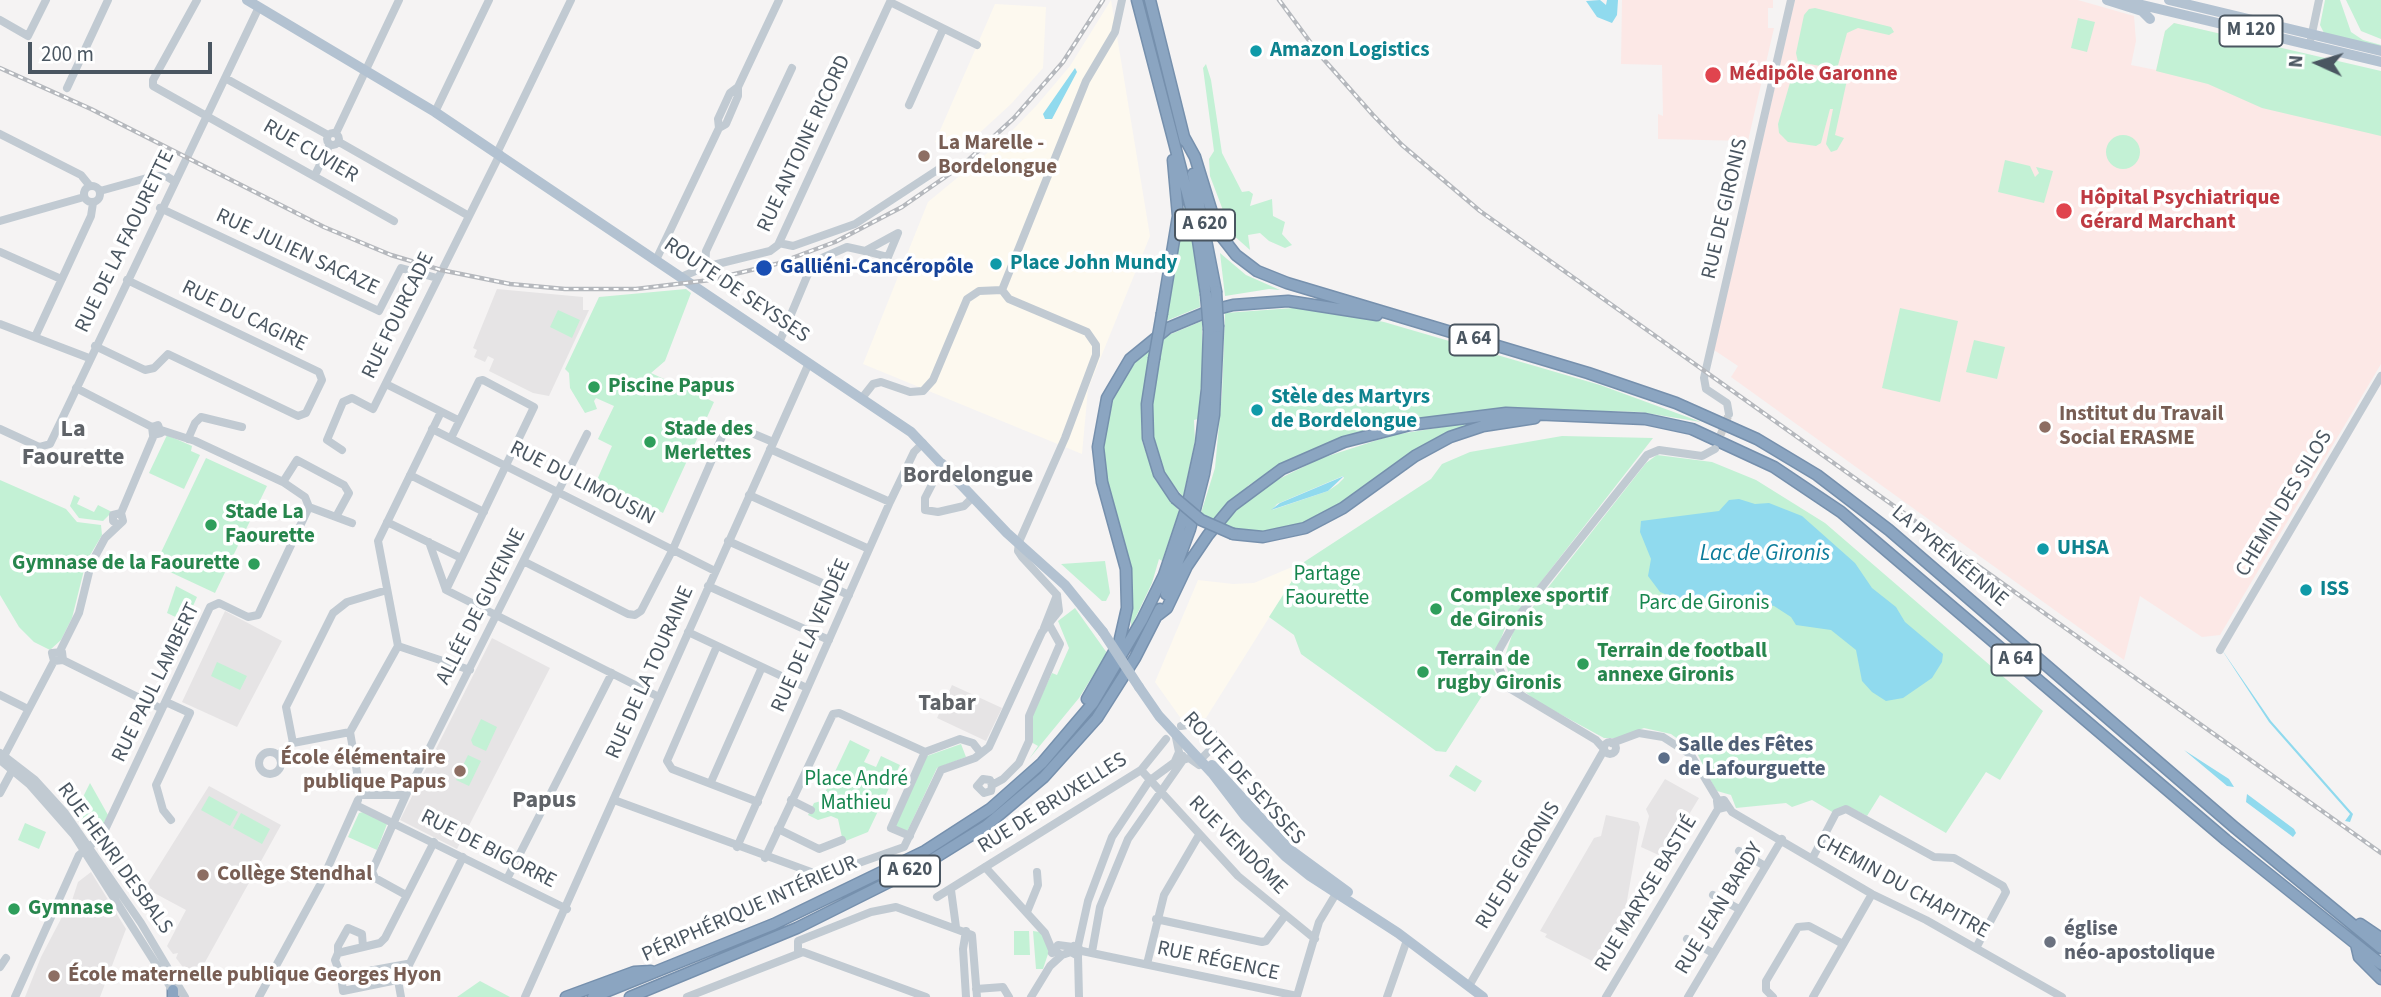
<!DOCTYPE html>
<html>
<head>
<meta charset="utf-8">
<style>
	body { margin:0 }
	#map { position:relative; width:2381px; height:997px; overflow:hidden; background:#f5f3f3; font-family:"Source Sans 3",sans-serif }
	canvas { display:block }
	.north { position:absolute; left:2283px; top:28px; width:70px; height:70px; -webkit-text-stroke:5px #fff; paint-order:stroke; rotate:274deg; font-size:19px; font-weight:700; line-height:28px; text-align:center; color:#4a5661 }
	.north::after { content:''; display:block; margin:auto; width:24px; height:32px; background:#4a5661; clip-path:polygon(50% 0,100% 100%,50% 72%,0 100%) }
	.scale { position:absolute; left:28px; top:42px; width:184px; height:32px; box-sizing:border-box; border:4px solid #4a5661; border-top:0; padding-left:9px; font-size:21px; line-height:24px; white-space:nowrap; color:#4a5661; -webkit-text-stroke:5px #fff; paint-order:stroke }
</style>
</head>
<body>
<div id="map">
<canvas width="2381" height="997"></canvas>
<div class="north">N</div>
<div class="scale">200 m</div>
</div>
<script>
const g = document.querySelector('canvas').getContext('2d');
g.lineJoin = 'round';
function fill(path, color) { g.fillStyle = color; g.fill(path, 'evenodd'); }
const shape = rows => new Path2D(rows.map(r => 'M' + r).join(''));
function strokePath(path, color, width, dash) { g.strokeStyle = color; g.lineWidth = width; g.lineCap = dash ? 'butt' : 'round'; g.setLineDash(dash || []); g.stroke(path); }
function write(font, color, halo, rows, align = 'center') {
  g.font = font + ' "Source Sans 3",sans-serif'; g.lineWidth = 7; g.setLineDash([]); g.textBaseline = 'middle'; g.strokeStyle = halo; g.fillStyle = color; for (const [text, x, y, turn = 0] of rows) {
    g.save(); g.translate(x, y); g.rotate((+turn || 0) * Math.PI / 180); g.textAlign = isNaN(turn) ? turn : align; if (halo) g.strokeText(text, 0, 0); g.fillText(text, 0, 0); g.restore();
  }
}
fill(shape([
	[1111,0,1150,236,1088,389,1082,454,863,364,928,202,1003,140,1037,105,1070,66],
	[995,4,1046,7,1043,68,1011,104,962,149,935,142],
	[1304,562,1206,718,1182,720,1155,682,1198,580,1233,584,1254,583]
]), '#fdf9ef');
fill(shape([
	[497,289,583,297,583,310,589,310,549,396,533,393,489,371,494,359,488,356,485,362,474,357,477,350,473,348],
	[225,611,282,641,237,727,182,702],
	[492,638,550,668,457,849,400,820],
	[952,685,1002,708,986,741,937,718],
	[1665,779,1699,798,1663,857,1641,847,1649,816,1646,809],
	[209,786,281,825,194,982,176,958,178,953,173,954,167,946,186,910,145,888],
	[1606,815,1638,822,1640,827,1623,923,1600,965,1545,937,1547,934,1540,931,1594,838,1601,836],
	[91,872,126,929,100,997,25,997,41,957,63,915,67,916,78,882]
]), '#e6e4e5');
fill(shape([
	[1622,0,1773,0,1773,8,1768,8,1768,28,1774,28,1748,141,1658,139,1658,114,1663,116,1662,65,1621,64],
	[1795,0,2078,0,2134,16,2136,41,2131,65,2156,70,2165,31,2174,23,2381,72,2381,364,2220,635,2202,637,2140,596,2124,660,1731,377,1738,366,1714,350]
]), '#fce8e6');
fill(shape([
	[2325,0,2340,0,2351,32,2363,40,2381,45,2381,48,2324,33,2320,25],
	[2346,0,2381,0,2381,39,2361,31],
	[1815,8,1891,27,1894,32,1889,35,1858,28,1847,33,1837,69,1798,62,1796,53,1804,15,1809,9],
	[2078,18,2095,22,2087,52,2071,48],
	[2174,23,2381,71,2381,136,2262,108,2208,84,2156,71,2165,31],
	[1206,64,1211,80,1222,153,1242,192,1249,191,1253,194,1250,206,1272,199,1273,216,1285,222,1282,234,1292,245,1285,248,1269,241,1260,233,1248,235,1250,250,1232,234,1210,176,1209,159,1214,151,1203,68],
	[1794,69,1847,80,1835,135,1844,138,1837,150,1831,152,1826,144,1833,109,1830,109,1821,143,1816,146,1788,142,1779,133,1778,124],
	'2106 152a17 17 0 1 1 34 0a17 17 0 1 1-34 0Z',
	[2005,160,2030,166,2035,177,2039,173,2036,167,2053,171,2044,203,1998,192],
	[1185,203,1198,272,1200,307,1166,321],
	[1220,253,1246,275,1280,290,1269,289,1225,296],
	[686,289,691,293,665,361,651,373,714,402,663,513,597,480,612,446,598,439,614,406,596,398,594,401,597,409,585,413,570,388,569,373,565,369,599,297],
	[1293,308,1323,310,1384,322,1600,385,1701,422,1640,412,1525,409,1474,411,1408,421,1331,442,1289,461,1249,485,1214,521,1201,513,1215,468,1222,393,1225,313],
	[1900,308,1958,321,1940,402,1882,388],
	[558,310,580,320,572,338,550,327],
	[1202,321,1202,375,1198,419,1194,420,1195,441,1183,497,1161,469,1155,451,1151,408,1164,337],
	[1974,340,2005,347,1997,379,1966,372],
	[1150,350,1141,407,1142,441,1156,481,1179,511,1162,561,1159,559,1152,583,1131,627,1131,577,1106,482,1102,450,1114,396,1138,357],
	[1480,421,1311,521,1275,532,1246,532,1223,525,1241,506,1273,482,1319,459,1393,435],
	[1343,476,1344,478,1338,484,1328,491,1272,510,1277,504],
	[167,435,192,446,191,451,200,455,184,489,149,473],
	[1562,436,1653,438,1505,628,1491,665,1496,674,1446,752,1436,751,1301,654,1294,635,1269,617,1304,562,1431,479,1442,464,1470,452],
	[1657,455,1712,462,1756,480,1825,523,2043,711,2000,780,1986,772,1946,833,1880,795,1867,816,1849,807,1834,813,1812,800,1792,807,1786,803,1736,808,1731,795,1717,791,1713,785,1697,753,1671,734,1644,728,1616,738,1604,738,1536,701,1511,680,1504,659,1513,632,1646,463],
	[206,458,267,486,215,593,155,565],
	[0,480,66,509,77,522,101,525,102,535,86,562,72,618,61,640,50,650,34,642,19,627,0,595],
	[74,495,80,498,77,504,94,512,98,505,112,512,103,521,79,518,70,506],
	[1105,561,1110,593,1106,601,1102,601,1061,564],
	[176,586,197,597,186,622,167,613],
	[1075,608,1107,653,1079,698,1029,759,1038,746,1031,742,1031,717,1052,673,1057,675,1069,648,1058,621],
	[217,662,247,676,240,690,211,676],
	[481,719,497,727,486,751,473,745,471,740],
	[850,740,870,750,864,762,876,767,881,756,900,765,868,832,843,842,838,819,831,816,818,820,808,815,814,803,821,801],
	[961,744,966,757,937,768,907,832,895,826,927,756],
	[468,755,481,761,469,786,456,780],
	[1456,765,1482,781,1475,792,1449,776],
	[90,783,108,815,98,835,86,832,75,813],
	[209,796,238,812,230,826,201,810],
	[363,812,387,824,377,850,348,837,359,813],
	[241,813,270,829,262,844,233,828],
	[25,823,46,832,39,849,18,840],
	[1014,931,1029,931,1030,955,1014,955],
	[1033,931,1040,932,1044,937,1049,951,1043,969,1036,969],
	[480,981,510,997,457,997]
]), '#c3f1d5');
fill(shape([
	[1600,0,1606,5,1607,0,1618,0,1617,15,1612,23,1597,17,1586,1],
	[1075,68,1077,72,1052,119,1045,119,1043,114],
	[1344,476,1328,491,1271,510,1280,503],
	[1739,499,1755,504,1769,503,1802,516,1855,563,1872,588,1896,607,1905,622,1943,654,1942,662,1932,678,1903,698,1886,701,1872,692,1862,681,1856,650,1831,630,1796,625,1791,617,1774,606,1745,601,1726,604,1677,599,1660,592,1648,576,1651,559,1640,532,1641,521,1719,511,1729,500],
	[2220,647,2271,721,2353,814,2350,822,2345,821,2350,814,2269,722],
	[2184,750,2229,779,2234,787,2227,786],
	[2247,794,2294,829,2296,833,2293,837,2246,802]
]), '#90daee');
strokePath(shape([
	[1716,446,1729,414]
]), '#caccce', 8, [8, 4]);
const highway = shape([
	[1137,0,1196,227,1206,294],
	[1150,0,1185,141],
	[1184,137,1195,157,1218,232,1236,255,1257,271,1287,283,1588,373,1676,403,1757,439,1817,475,1889,530,2234,827,2381,948],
	[1193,174,1216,291],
	[1162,313,1178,216,1173,160],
	[1154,359,1147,404,1148,438,1159,474,1175,498],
	[1233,534,1263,537,1305,528,1343,508,1415,456,1450,437,1483,426,1535,418],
	[1166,594,1190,529,1204,474,1214,415,1218,327],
	[1158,615,1167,608,1187,566,1208,535,1232,506,1282,469,1344,442,1410,425,1506,413,1645,419,1692,429,1774,467,1841,512,2226,840,2381,964],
	[1087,699,1119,643,1127,608,1126,569,1102,482,1098,447,1107,398,1130,359,1168,328,1209,311,1233,305,1288,301,1377,315],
	[2360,924,2381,938],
	[2356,944,2359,957,2381,979],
	[173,990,173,997],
	[566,997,634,972,651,971],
	[593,997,774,924,925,851,990,809,1042,763,1093,703,1142,620,1164,575,1188,503,1201,443,1207,389,1209,330],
	[630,997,797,928,925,864,986,826,1044,777,1097,718,1135,658,1160,609]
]);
strokePath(highway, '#7690ad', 13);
strokePath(shape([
	[197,0,153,80,153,86,394,221],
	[890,2,977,45],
	[0,20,28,36,46,0],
	[2311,38,2319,0],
	[225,78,328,135],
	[67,88,108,0],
	[909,105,943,29],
	[435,112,489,0],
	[719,128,726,124,738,96,738,87,779,0],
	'327 139a6 6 0 1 1 12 0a6 6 0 1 1-12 0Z',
	[336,133,399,0],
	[0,134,81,175,90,186],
	[339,142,469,216],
	[497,153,571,0],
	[315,175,330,144],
	'84 194a8 8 0 1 1 16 0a8 8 0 1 1-16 0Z',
	[100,191,154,176,166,176,174,181],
	[160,208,379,311,401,268,437,278],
	[0,221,84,197],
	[779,243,793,246,855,224,945,165],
	[0,252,61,279],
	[656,260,719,128,718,119,730,93,738,87],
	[705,267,706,251,792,68],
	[681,277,705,267,770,251,778,245,890,2],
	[1002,290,1086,81,1115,32,1122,0],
	[0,324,89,358],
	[35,337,91,216,93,203],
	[779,343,813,262,847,247,865,251,888,257,898,233,865,251],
	[95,346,145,370,154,368,168,354,298,416,306,413,322,380,319,372,127,280],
	[386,384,458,420],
	[76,388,152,427,158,425,161,433,153,435,152,427],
	[862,398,873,384,881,382,910,392,923,391,933,380,967,299,979,291,1002,290],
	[1729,414,1727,403,1706,389,1704,378,1791,0],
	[0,429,39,447,50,444,259,7],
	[432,429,715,571],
	[188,439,195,423,201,417,242,427],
	[770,449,890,502],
	[342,450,327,440,343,402,352,398,373,409,500,154],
	[943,463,925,498,925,510,938,512,964,506,973,497],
	[410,475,484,512],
	[283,482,297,460,344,485,349,493,337,515],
	[749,495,869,549],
	[309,507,352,523],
	[121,513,154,435],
	[387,522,461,558],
	[728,541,849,595],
	[429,542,446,590,659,697],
	[525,562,628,614,635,615,641,611,673,549,728,423,773,442],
	[708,586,829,640],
	[446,590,534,407,483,380,479,381,451,438],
	[1044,628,1057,595],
	[688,632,807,688],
	[398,646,470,670],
	[717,646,667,761,672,769,758,802],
	[2220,650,2381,376],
	[60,651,79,613,91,564,105,538,123,521,121,513,113,515,113,521,117,524],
	[63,660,162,709],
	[0,695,28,709],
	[166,702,190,713,156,785,163,810,171,820],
	[1181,726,1199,723,1213,733,1214,746,1200,760],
	[1175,733,1179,752,1175,761],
	'1604 748a6 6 0 1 1 12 0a6 6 0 1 1-12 0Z',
	[293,743,286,707,333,613,347,602,387,590],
	[1612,743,1639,733,1663,737,1691,755,1718,800],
	[1604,749,1596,740,1509,688,1499,668,1499,650,1517,618,1647,455,1659,450,1702,456,1715,449],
	'259 763a11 11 0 1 1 22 0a11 11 0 1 1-22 0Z',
	[0,753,35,780,65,813,141,923,185,997],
	[278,755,293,743,350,732],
	[0,760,30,785,74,835,175,994],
	[2,760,54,661,52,653,62,652,63,660,54,661],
	[1141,770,1238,876,1315,939],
	[711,782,762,667],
	[992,785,991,791,984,793,977,786,983,779,990,780,992,785,1003,779,1019,763,1029,741,1029,716,1060,644,1050,626],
	[0,793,14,767],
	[361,795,350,732,398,646,378,541,441,412],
	[361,795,406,795],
	[614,800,822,876,904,847,941,770,975,758,989,747,1042,632,1059,611,1057,595,1022,557,1018,551,1019,542,1065,438,1096,355,1096,345,1087,332,1009,299,1002,290],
	[791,800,811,810],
	[356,805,567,909],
	[1726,807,1718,809,1717,801,1724,800,1732,812,1872,894,1926,920,2062,997],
	[778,829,819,849,842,840],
	[910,836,891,828,925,752,960,739,973,743,980,752],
	[737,847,890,502,914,452,923,443],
	[1739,851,1765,866],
	[1813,857,1836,813,1846,809,1934,857,1954,858,2003,886,2006,892,1976,948],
	[765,858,833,714,839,713,925,752],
	[985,867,1045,933,1052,950,1062,955,1071,952],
	[507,879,612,673],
	[951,890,956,927],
	[406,895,375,878,372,871,406,795,587,434],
	[1713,895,1739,909],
	[937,897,1141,770,1166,739],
	[1027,912,1038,885,1037,872],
	[1156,919,1262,942,1266,941,1284,917],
	[1687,939,1713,953],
	[1078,946,1088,901,1112,837,1149,781,1183,756],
	[798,952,798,941,871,912,896,907,972,935,977,997],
	[1092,952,1100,907,1128,839,1183,760,1189,758,1199,765],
	[338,953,338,946,348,928,362,934,363,947],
	[1052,953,1058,945,1073,947],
	[1078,956,1071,952,1074,946,1082,951,1297,996,1319,922,1337,892,1342,891],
	[1078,956,1079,997],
	[1147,964,1164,895,1199,835],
	[0,967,6,958],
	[341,976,343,991,402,979,463,857],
	[341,976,335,960,338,953,380,943,385,938,434,842],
	[341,976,407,964],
	[398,980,401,997],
	[1469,986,1604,750],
	[976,989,1003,987,1009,997],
	[15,997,79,855,102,836,210,607,219,603,248,617,258,615,309,507,305,497,283,482,195,441,161,430],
	[259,997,320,885,358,800],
	[525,997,809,363],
	[687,997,803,952,926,997],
	[966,997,963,949,966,931],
	[1031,997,1050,966,1062,955],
	[1387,997,1407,940],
	[1606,997,1718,809],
	[1688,997,1782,839],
	[1773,997,1766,990,1766,981,1798,927,1809,926,1843,944],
	[1813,997,1872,894]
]), '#c1cad2', 8);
strokePath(shape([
	[247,0,435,112,911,432,1007,533,1065,585,1103,632],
	[2107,0,2142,11,2150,19],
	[2121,0,2381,62],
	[2169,0,2381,51],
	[1139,687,1159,716,1212,773,1245,816,1285,856,1310,876,1398,933,1483,997],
	[1212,765,1288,848,1348,892]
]), '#b3c2d1', 10);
strokePath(highway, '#8ba5c1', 10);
const rail = shape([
	[1279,0,1319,54,1373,115,1402,145,1480,211,2381,853],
	[0,68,91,109,324,227,391,255,441,270,510,284,565,289,636,289,710,280,776,264,835,242,902,207,964,164,1014,118,1063,62,1103,0]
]);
strokePath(rail, '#b5b8bd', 4.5);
strokePath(rail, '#fff', 2, [5]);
const highwayBridge = shape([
	[1216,291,1218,327],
	[1206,294,1209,330],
	[1154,359,1162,313],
	[1175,498,1201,520,1233,534]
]);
strokePath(highwayBridge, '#7690ad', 13, []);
strokePath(shape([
	[1103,632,1139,687]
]), '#b3c2d1', 10);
strokePath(highwayBridge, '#8ba5c1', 10);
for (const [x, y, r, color] of [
	[1256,51,7,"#0f9aa8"],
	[1713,75,9,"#e0444e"],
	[924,156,7,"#8d6e63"],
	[2064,211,9,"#e0444e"],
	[996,264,7,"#0f9aa8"],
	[764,268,9,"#1a4fb4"],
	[594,387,7,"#2e9e5b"],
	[1257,410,7,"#0f9aa8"],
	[2045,427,7,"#8d6e63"],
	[650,442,7,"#2e9e5b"],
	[211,525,7,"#2e9e5b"],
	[2043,549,7,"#0f9aa8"],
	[254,564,7,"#2e9e5b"],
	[2306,590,7,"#0f9aa8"],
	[1436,609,7,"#2e9e5b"],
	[1583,664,7,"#2e9e5b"],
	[1423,672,7,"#2e9e5b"],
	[1664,758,7,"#5c6f8a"],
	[460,771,7,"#8d6e63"],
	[203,875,7,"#8d6e63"],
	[14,909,7,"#2e9e5b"],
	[2050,942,7,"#6b7280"],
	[54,976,7,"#8d6e63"]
]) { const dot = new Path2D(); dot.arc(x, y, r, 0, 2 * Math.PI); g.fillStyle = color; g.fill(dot); strokePath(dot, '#fff', 2.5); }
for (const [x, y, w] of [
	[2251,31,63],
	[1205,225,60],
	[1474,340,49],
	[2016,660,49],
	[910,871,60]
]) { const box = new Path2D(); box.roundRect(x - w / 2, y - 15.5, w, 31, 5); g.fillStyle = '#fff'; g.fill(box); strokePath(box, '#4a5661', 2); }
write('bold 19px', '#4a5661', null, [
	["M 120",2251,31],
	["A 620",1205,225],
	["A 64",1474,340],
	["A 64",2016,660],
	["A 620",910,871]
]);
write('bold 21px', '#0d838f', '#fff', [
	["Amazon Logistics",1270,51],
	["Place John Mundy",1010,264],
	["Stèle des Martyrs",1271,398],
	["de Bordelongue",1271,422],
	["UHSA",2057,549],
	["ISS",2320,590]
], 'left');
write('bold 21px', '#be3a42', '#fff', [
	["Médipôle Garonne",1729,75],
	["Hôpital Psychiatrique",2080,199],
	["Gérard Marchant",2080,223]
], 'left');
write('21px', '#4a5661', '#fff', [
	["RUE ANTOINE RICORD",805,144,-65],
	["RUE CUVIER",310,152,30],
	["RUE DE GIRONIS",1726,209,-77],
	["RUE DE LA FAOURETTE",126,242,-64],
	["RUE JULIEN SACAZE",297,253,25],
	["ROUTE DE SEYSSES",736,291,34],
	["RUE FOURCADE",399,316,-64],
	["RUE DU CAGIRE",244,317,26],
	["RUE DU LIMOUSIN",582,484,27],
	["CHEMIN DES SILOS",2285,504,-59],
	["LA PYRÉNÉENNE",1949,557,40],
	["ALLÉE DE GUYENNE",482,607,-63],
	["RUE DE LA VENDÉE",812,636,-66],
	["RUE DE LA TOURAINE",651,673,-66],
	["RUE PAUL LAMBERT",157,683,-64],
	["ROUTE DE SEYSSES",1243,779,48],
	["RUE DE BRUXELLES",1053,804,-32],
	["RUE VENDÔME",1237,846,45],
	["RUE DE BIGORRE",488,850,27],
	["RUE HENRI DESBALS",114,859,54],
	["RUE DE GIRONIS",1519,866,-59],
	["CHEMIN DU CHAPITRE",1902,887,29],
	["RUE MARYSE BASTIÉ",1647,894,-59],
	["RUE JEAN BARDY",1720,909,-59],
	["PÉRIPHÉRIQUE INTÉRIEUR",750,910,-24],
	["RUE RÉGENCE",1218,962,12]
]);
write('bold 21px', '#785e54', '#fff', [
	["La Marelle -",938,144],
	["Bordelongue",938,168],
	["Institut du Travail",2059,415],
	["Social ERASME",2059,439],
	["École élémentaire",446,759,"right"],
	["publique Papus",446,783,"right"],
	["Collège Stendhal",217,875],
	["École maternelle publique Georges Hyon",68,976]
], 'left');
write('bold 21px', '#164399', '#fff', [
	["Galliéni-Cancéropôle",780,268]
], 'left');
write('bold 21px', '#27864d', '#fff', [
	["Piscine Papus",608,387],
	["Stade des",664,430],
	["Merlettes",664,454],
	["Stade La",225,513],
	["Faourette",225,537],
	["Gymnase de la Faourette",240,564,"right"],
	["Complexe sportif",1450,597],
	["de Gironis",1450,621],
	["Terrain de football",1597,652],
	["annexe Gironis",1597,676],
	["Terrain de",1437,660],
	["rugby Gironis",1437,684],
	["Gymnase",28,909]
], 'left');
write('21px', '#17864f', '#fff', [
	["Partage",1327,575],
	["Faourette",1327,599],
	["Parc de Gironis",1704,604],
	["Place André",856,780],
	["Mathieu",856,804]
]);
write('bold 21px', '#4e5e75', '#fff', [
	["Salle des Fêtes",1678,746],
	["de Lafourguette",1678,770]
], 'left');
write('bold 21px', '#5b616d', '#fff', [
	["église",2064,930],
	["néo-apostolique",2064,954]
], 'left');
write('bold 23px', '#5f6368', '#fff', [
	["Bordelongue",968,477],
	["Tabar",947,705]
]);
write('italic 23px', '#0c7c9b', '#fff', [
	["Lac de Gironis",1765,555]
]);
write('bold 24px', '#5f6368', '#fff', [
	["La",73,431],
	["Faourette",73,459],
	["Papus",544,802]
]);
</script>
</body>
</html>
